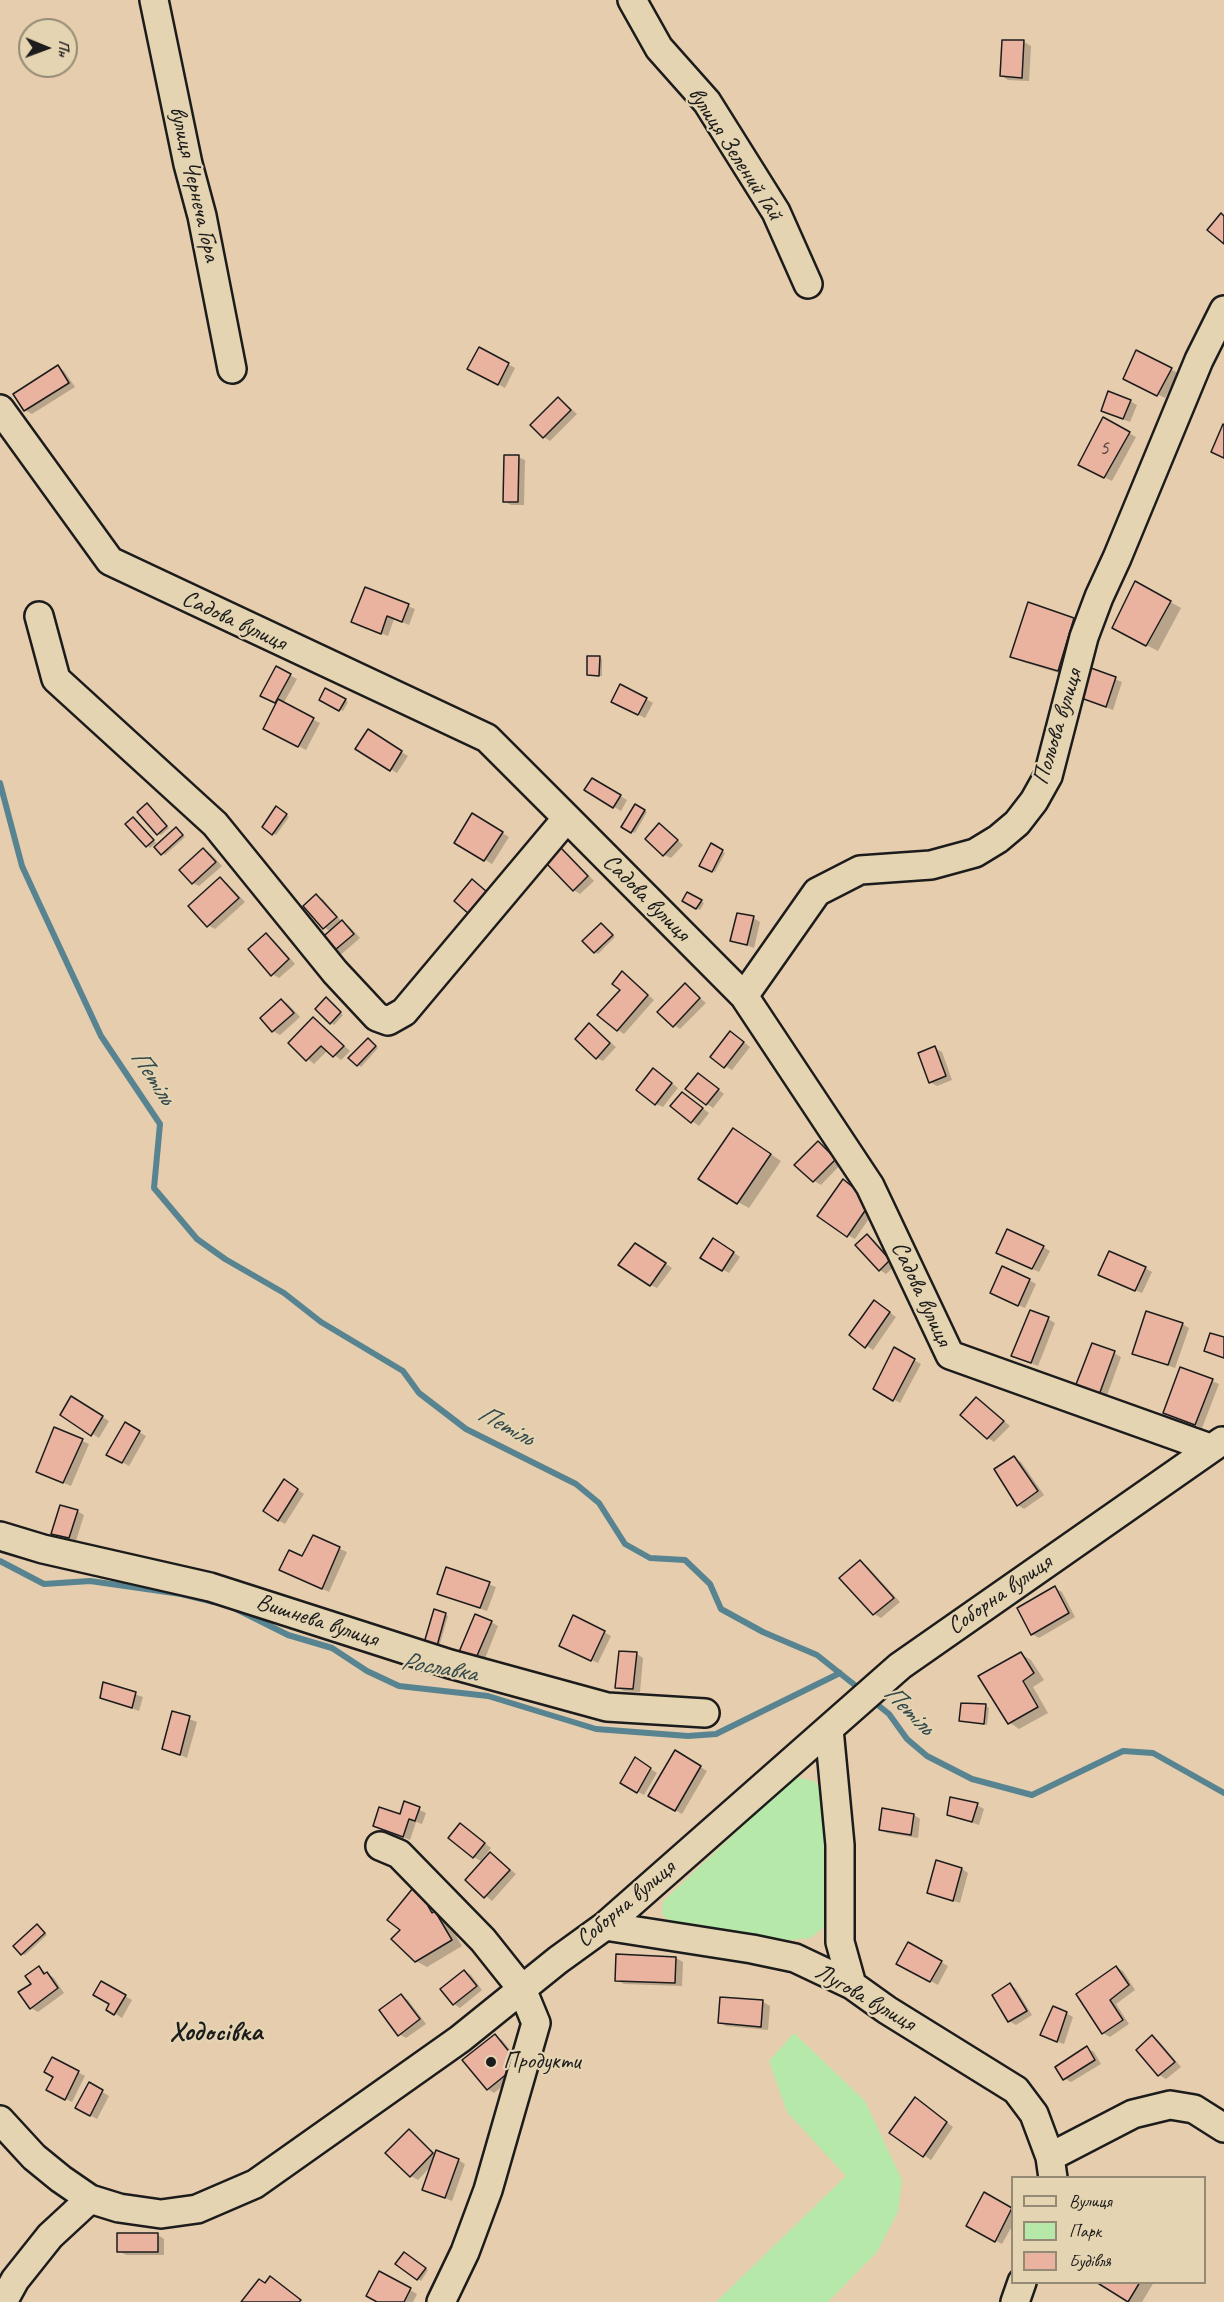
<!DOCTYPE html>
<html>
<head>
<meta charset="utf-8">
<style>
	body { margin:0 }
	#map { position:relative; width:1224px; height:2302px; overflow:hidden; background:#e6cdad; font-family:Caveat,sans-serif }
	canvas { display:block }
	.legend { position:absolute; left:1011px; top:2176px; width:195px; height:108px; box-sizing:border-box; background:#e5d4b1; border:2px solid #958a75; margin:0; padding:8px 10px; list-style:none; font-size:18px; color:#1c1c1c }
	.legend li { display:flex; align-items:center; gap:12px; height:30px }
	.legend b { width:30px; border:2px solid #958a75 }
	.north { position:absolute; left:18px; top:18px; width:60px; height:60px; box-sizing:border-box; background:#e5d4b1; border:2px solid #958a75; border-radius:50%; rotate:91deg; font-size:16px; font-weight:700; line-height:24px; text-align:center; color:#1c1c1c }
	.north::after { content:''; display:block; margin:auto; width:21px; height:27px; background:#1c1c1c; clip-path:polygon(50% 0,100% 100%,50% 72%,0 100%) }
</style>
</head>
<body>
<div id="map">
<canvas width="1224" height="2302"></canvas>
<ul class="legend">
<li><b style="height:8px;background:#e5d4b1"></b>Вулиця</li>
<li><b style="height:16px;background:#b6e8a9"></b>Парк</li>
<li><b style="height:16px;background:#eab39f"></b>Будівля</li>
</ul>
<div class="north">Пн</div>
</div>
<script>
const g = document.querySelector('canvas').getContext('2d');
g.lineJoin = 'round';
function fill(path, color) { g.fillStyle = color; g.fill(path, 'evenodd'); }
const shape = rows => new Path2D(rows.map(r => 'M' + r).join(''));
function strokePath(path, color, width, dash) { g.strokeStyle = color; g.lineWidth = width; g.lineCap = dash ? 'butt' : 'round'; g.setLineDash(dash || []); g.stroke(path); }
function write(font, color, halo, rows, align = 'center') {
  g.font = font + ' Caveat,sans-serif'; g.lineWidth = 4.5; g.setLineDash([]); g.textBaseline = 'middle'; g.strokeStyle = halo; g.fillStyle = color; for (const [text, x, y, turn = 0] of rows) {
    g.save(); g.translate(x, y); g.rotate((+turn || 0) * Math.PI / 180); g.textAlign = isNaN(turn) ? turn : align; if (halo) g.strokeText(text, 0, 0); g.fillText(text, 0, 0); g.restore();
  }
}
fill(shape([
	[795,1777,814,1781,824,1792,830,1922,811,1938,789,1940,671,1921,662,1915,663,1901],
	[794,2033,865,2101,902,2180,898,2212,877,2252,828,2302,716,2302,846,2176,787,2112,769,2061]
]), '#b6e8a9');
fill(shape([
	[1004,41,1024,42,1031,46,1029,81,1008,80,1002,76],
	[479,349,515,368,505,388,469,368],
	[1136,352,1178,373,1165,398,1132,382],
	[58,367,64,371,75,387,32,414,25,410,15,394],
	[559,398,577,414,550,441,544,437],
	[1130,401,1137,405,1130,422,1109,414],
	[1103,419,1136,437,1112,481,1086,468],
	[518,457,525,460,524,505,511,505,504,501],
	[1136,583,1181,608,1158,651,1125,634],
	[365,589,415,609,409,625,394,619,388,636,360,625],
	[1074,619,1084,626,1069,676,1023,662,1012,656],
	[599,657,602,659,602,676,591,676,588,674],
	[276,668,297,679,283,704,320,723,306,750,265,728,278,704,262,695],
	[1092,670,1122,682,1113,710,1090,701],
	[325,690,348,702,343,711,321,699],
	[646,699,653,703,645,718,620,705],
	[368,732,408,756,397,773,358,749],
	[593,780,627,800,621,811,587,790],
	[635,806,647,812,635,833,623,827],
	[150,807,169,828,161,835,158,834],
	[277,808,289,817,276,835,264,827],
	[473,815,509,837,492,864,456,842],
	[133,818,156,843,150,848,127,824],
	[660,825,683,845,671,858,664,855],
	[179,831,185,837,165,855,162,853],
	[712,845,725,853,715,872,701,865],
	[204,849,210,853,222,866,199,886,193,883],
	[561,850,568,854,594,881,580,894,574,890],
	[220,879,227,883,245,902,215,929,208,925],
	[687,894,704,903,700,910,684,900],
	[317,896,323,899,342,922,349,926,360,938,337,958,330,954,331,932,324,927],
	[753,918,760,922,754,948,732,940],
	[604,926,615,937,598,954,595,952],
	[266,935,273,939,295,964,279,978,272,974],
	[623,973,654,1000,624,1034,618,1030],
	[685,985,706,1003,680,1029,674,1025],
	[281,1000,288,1004,300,1017,280,1035,273,1031],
	[329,1001,343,1015,334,1025,317,1009],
	[313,1018,350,1051,341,1060,328,1050,314,1064,290,1043],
	[589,1025,616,1047,603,1061,597,1058],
	[737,1037,750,1047,732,1070,725,1066],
	[371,1041,378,1048,361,1067,358,1065],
	[935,1048,942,1052,952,1080,937,1086,930,1082],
	[660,1074,678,1088,663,1107,656,1104],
	[705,1079,724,1094,713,1108,707,1104],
	[689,1098,709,1113,699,1126,672,1106],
	[744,1136,781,1161,749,1208,738,1202],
	[818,1143,842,1163,821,1185,814,1181],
	[843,1181,877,1207,855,1239,848,1235],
	[867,1236,874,1240,896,1265,886,1274,880,1270],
	[721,1244,740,1257,729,1273,702,1258],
	[1043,1247,1050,1251,1039,1272,1005,1256],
	[642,1248,672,1268,657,1288,651,1285],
	[1145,1268,1152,1272,1142,1293,1107,1279],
	[1029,1280,1036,1284,1025,1308,999,1297],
	[881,1306,896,1317,873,1350,851,1335],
	[1048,1319,1055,1323,1038,1366,1013,1356],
	[1182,1324,1189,1328,1175,1368,1134,1353],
	[894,1349,921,1364,900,1403,875,1388],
	[1114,1353,1121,1357,1106,1398,1083,1390],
	[1212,1381,1219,1384,1202,1428,1164,1412],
	[71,1398,109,1421,99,1438,62,1415],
	[977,1399,1010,1426,994,1442,988,1438],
	[125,1424,146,1436,129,1466,108,1454],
	[55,1429,89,1444,71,1486,45,1475],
	[1014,1458,1021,1462,1044,1495,1024,1509,1018,1505],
	[291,1485,304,1494,285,1524,278,1520],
	[77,1511,84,1515,76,1541,53,1533],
	[313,1537,347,1552,329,1592,288,1573,303,1557],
	[860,1562,867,1566,900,1602,881,1618,874,1614,842,1578],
	[447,1569,496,1587,487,1611,439,1593],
	[1055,1588,1062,1592,1075,1617,1039,1638,1032,1634],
	[445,1614,448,1616,439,1647,429,1644],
	[491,1622,498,1626,484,1661,468,1655],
	[604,1632,611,1636,598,1663,567,1649],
	[637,1654,643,1658,640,1692,624,1691,617,1687],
	[1021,1654,1031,1660,1044,1680,1033,1687,1048,1713,1019,1729,1009,1722],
	[104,1684,143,1697,139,1711,102,1697],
	[986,1706,989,1708,987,1725,961,1721],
	[173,1713,197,1722,187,1758,164,1748],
	[675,1752,707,1771,682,1814,650,1796],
	[635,1759,657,1773,644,1795,622,1783],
	[405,1803,426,1813,422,1824,416,1822,410,1840,374,1825,400,1816],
	[977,1805,984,1809,979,1825,948,1814],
	[914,1815,920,1819,918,1838,887,1833,880,1829],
	[467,1829,491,1848,481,1861,474,1857],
	[491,1854,516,1874,492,1901,467,1880],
	[962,1869,968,1873,960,1903,928,1893],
	[423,1896,438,1914,446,1919,462,1946,427,1967,416,1961],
	[40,1927,47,1935,25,1955,22,1954],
	[908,1944,948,1966,938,1985,898,1963],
	[676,1958,683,1962,682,1986,624,1984,617,1980],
	[1116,1967,1123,1971,1135,1990,1116,2004,1129,2024,1110,2037,1103,2033],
	[39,1968,54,1978,64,1993,38,2012,31,2008,33,1984],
	[464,1971,471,1975,482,1990,460,2008,454,2004],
	[102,1983,132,2000,122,2018,108,2009,111,2003],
	[1010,1985,1016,1989,1032,2015,1016,2025,1009,2021],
	[401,1996,408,2000,426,2024,406,2038,399,2034],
	[763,2002,770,2006,768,2030,726,2026,719,2022],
	[1066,2013,1073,2017,1064,2044,1049,2039],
	[495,2036,502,2040,525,2068,494,2093,488,2089],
	[1152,2037,1159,2041,1181,2067,1166,2079,1159,2075],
	[1087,2048,1094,2052,1101,2064,1071,2082,1064,2078],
	[53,2059,85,2076,72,2102,48,2090,55,2076],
	[89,2084,109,2096,97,2119,77,2108],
	[922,2103,953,2127,931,2160,891,2132],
	[409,2131,436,2155,458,2160,465,2164,452,2201,424,2189,433,2164,418,2180,411,2176],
	[985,2194,1012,2210,1012,2226,1002,2244,968,2226],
	[158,2235,164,2239,164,2255,126,2255,119,2251],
	[404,2254,428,2270,421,2281,397,2264],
	[380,2273,417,2294,413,2302,379,2302],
	[1099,2282,1154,2282,1142,2302,1128,2302]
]), '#0003');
strokePath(shape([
	[0,783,22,866,39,903,101,1036,160,1124,154,1188,197,1239,225,1259,284,1293,321,1322,403,1371,419,1393,466,1429,576,1484,599,1503,625,1544,650,1558,685,1560,710,1584,721,1609,763,1632,817,1655,861,1690],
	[0,1561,44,1584,90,1581,181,1594,214,1602],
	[230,1606,288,1635,332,1648,367,1671,399,1686,488,1696,596,1729,688,1736,716,1734,840,1673],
	[873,1701,889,1714,907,1739,927,1756,972,1779,1032,1795,1123,1751,1153,1753,1224,1793]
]), '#578490', 6);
const building = shape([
	[1002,40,1024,40,1022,78,1000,76,1002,40],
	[1221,213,1224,216,1224,244,1207,230,1221,213],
	[479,347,509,363,498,385,467,369,479,347],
	[1136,350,1172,368,1157,396,1123,379,1136,350],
	[58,365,69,383,24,411,13,394,58,365],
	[1108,391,1131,400,1123,419,1101,411,1108,391],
	[558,397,571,410,543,438,530,425,558,397],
	[1103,417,1130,432,1104,478,1078,465,1103,417],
	[1223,424,1224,425,1224,458,1211,452,1223,424],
	[504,455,519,455,518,502,503,502,504,455],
	[1135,581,1171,601,1146,646,1112,628,1135,581],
	[365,587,409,604,402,622,387,616,381,634,351,622,365,587],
	[1028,602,1074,618,1058,671,1010,657,1028,602],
	[587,656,600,656,599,676,587,675,587,656],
	[276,666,291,674,275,703,260,696,276,666],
	[1091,668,1116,677,1106,707,1081,698,1091,668],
	[620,684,647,698,638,715,611,702,620,684],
	[325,688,346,699,339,711,319,700,325,688],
	[278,699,314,718,298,747,263,729,278,699],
	[368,729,402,751,390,771,355,749,368,729],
	[592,778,621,795,613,808,584,790,592,778],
	[147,803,167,826,157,835,137,812,147,803],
	[635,804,645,810,631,833,621,827,635,804],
	[276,806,287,814,272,835,262,827,276,806],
	[472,813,503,832,484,861,454,843,472,813],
	[133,817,154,840,146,847,125,824,133,817],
	[659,823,678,840,663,856,645,839,659,823],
	[176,827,183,835,161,855,154,847,176,827],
	[711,843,723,850,712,872,699,866,711,843],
	[203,848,216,862,192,884,179,870,203,848],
	[561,848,588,876,573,891,546,863,561,848],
	[220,877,239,898,207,927,188,906,220,877],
	[472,879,487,892,469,914,454,901,472,879],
	[687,892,702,900,696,909,682,901,687,892],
	[316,894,337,917,323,929,303,906,316,894],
	[737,913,754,916,747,945,730,941,737,913],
	[342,920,354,934,329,955,317,942,342,920],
	[601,923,613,935,594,953,582,941,601,923],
	[266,933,289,959,271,976,248,949,266,933],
	[622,971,648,995,617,1031,597,1015,620,990,612,984,622,971],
	[685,983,700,998,673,1027,657,1012,685,983],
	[326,997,341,1012,330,1024,315,1009,326,997],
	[281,999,294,1013,272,1032,260,1018,281,999],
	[313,1017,344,1046,333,1057,321,1046,306,1061,288,1043,313,1017],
	[589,1023,610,1043,596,1059,575,1039,589,1023],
	[730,1031,744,1042,724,1068,710,1057,730,1031],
	[368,1038,376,1046,357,1066,348,1058,368,1038],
	[935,1046,946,1076,929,1083,918,1053,935,1046],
	[653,1068,672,1083,655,1105,636,1090,653,1068],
	[698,1073,719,1089,706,1105,685,1089,698,1073],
	[682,1092,703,1108,691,1123,670,1106,682,1092],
	[733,1128,771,1154,737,1204,698,1179,733,1128],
	[818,1141,836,1159,813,1182,794,1165,818,1141],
	[843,1179,871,1202,847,1237,817,1216,843,1179],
	[1007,1229,1044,1246,1032,1269,996,1253,1007,1229],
	[867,1234,890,1260,879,1271,855,1245,867,1234],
	[713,1238,734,1252,722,1271,700,1258,713,1238],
	[635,1243,666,1263,650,1286,618,1265,635,1243],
	[1109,1251,1146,1267,1135,1291,1098,1275,1109,1251],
	[1002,1266,1030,1279,1018,1306,990,1293,1002,1266],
	[874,1300,890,1312,865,1348,849,1335,874,1300],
	[1030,1310,1049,1317,1031,1363,1011,1356,1030,1310],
	[1146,1311,1183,1323,1168,1365,1132,1354,1146,1311],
	[1210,1333,1224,1337,1224,1358,1204,1351,1210,1333],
	[1092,1343,1115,1351,1099,1395,1075,1387,1092,1343],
	[894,1347,915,1359,893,1401,873,1389,894,1347],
	[1180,1367,1213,1379,1195,1425,1163,1413,1180,1367],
	[71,1396,103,1416,91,1436,60,1415,71,1396],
	[976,1397,1004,1421,987,1439,960,1415,976,1397],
	[125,1422,140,1431,122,1463,106,1455,125,1422],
	[54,1427,83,1439,63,1483,36,1472,54,1427],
	[1014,1456,1038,1491,1017,1506,994,1469,1014,1456],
	[284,1479,298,1489,278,1521,263,1511,284,1479],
	[60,1505,78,1510,69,1538,51,1534,60,1505],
	[313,1535,340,1547,322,1589,279,1570,289,1550,302,1556,313,1535],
	[860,1560,894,1598,873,1615,839,1578,860,1560],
	[446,1567,490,1582,480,1608,437,1594,446,1567],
	[1055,1586,1069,1613,1031,1635,1017,1608,1055,1586],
	[434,1609,446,1613,437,1646,424,1643,434,1609],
	[475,1614,492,1621,476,1658,459,1652,475,1614],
	[573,1615,605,1631,591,1661,559,1646,573,1615],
	[619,1651,637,1652,633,1689,615,1688,619,1651],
	[1021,1652,1034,1673,1023,1681,1038,1707,1008,1724,978,1676,1021,1652],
	[103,1682,136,1692,132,1708,100,1698,103,1682],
	[961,1703,986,1704,984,1724,959,1721,961,1703],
	[172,1711,190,1716,180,1755,162,1749,172,1711],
	[675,1750,701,1766,675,1811,648,1796,675,1750],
	[635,1757,651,1768,637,1793,620,1783,635,1757],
	[950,1797,978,1803,972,1822,947,1815,950,1797],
	[404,1801,420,1807,415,1821,409,1819,403,1837,373,1826,379,1807,400,1814,404,1801],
	[882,1808,914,1814,911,1835,879,1830,882,1808],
	[460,1823,485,1843,473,1858,448,1838,460,1823],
	[490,1852,510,1870,484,1898,465,1880,490,1852],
	[936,1860,962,1868,953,1901,927,1893,936,1860],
	[413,1888,431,1902,428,1906,432,1913,435,1911,452,1940,415,1962,391,1939,400,1930,387,1920,413,1888],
	[37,1924,45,1933,21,1955,13,1946,37,1924],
	[908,1942,942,1961,930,1982,896,1964,908,1942],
	[616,1954,676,1957,675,1983,615,1981,616,1954],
	[39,1966,44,1974,47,1972,58,1988,30,2009,18,1992,31,1984,25,1976,39,1966],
	[1116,1966,1129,1985,1110,2000,1123,2020,1102,2034,1076,1994,1116,1966],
	[464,1970,477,1986,453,2005,440,1989,464,1970],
	[101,1981,126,1995,114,2015,106,2010,109,2004,93,1995,101,1981],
	[1010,1983,1027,2011,1008,2022,992,1995,1010,1983],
	[401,1994,420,2019,398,2036,379,2010,401,1994],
	[720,1997,763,2000,761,2027,718,2023,720,1997],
	[1053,2006,1067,2012,1057,2042,1040,2035,1053,2006],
	[495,2034,519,2064,487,2090,462,2060,495,2034],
	[1152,2035,1175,2062,1158,2076,1136,2050,1152,2035],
	[1087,2046,1095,2060,1063,2080,1055,2067,1087,2046],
	[52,2057,79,2071,65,2100,46,2090,53,2077,44,2072,52,2057],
	[89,2082,103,2090,90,2116,75,2108,89,2082],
	[915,2097,947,2122,923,2157,889,2133,915,2097],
	[409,2129,433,2153,410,2177,385,2153,409,2129],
	[436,2150,459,2159,445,2198,422,2190,436,2150],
	[984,2192,1012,2208,995,2242,966,2226,984,2192],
	[117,2233,158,2233,158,2252,117,2252,117,2233],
	[404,2252,426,2268,417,2280,395,2264,404,2252],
	[379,2271,411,2288,404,2302,377,2302,366,2296,379,2271],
	[270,2276,301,2300,299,2302,241,2302,259,2279,265,2283,270,2276],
	[1096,2282,1140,2282,1128,2302,1096,2282]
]);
fill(building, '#eab39f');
strokePath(building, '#1c1c1c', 1.5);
const minor = shape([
	[154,0,188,164,202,216,232,369],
	[632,0,659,48,707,102,776,212,808,284],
	[0,409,110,561,487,738,567,818,744,996,870,1186,950,1355,1210,1448],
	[39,616,56,679,215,824,335,972,377,1017,388,1021,404,1012,567,818],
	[744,996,817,892,860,870,931,865,975,853,998,839,1017,823,1034,801,1048,776,1084,637,1099,597,1117,558,1199,360,1224,310],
	[0,1536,43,1549,210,1587,450,1664,607,1707,705,1713],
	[829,1729,840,1845,840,1942,852,1985],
	[380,1846,399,1854,483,1940,522,1989,536,2023,488,2190,465,2252,441,2302],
	[605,1926,752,1949,795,1958,852,1985,887,2010,1016,2090,1034,2114,1050,2157,1053,2178],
	[0,2120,34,2157,61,2179,90,2199,119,2208,161,2214,197,2209,255,2184,460,2039,558,1960,605,1926,900,1666,1222,1441],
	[1050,2157,1133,2114,1170,2105,1194,2109,1224,2128],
	[3,2302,15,2280,50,2236,90,2199],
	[1015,2302,1022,2282]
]);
strokePath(minor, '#1c1c1c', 32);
strokePath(minor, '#e5d4b1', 27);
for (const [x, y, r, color] of [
	[491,2062,6,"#1c1c1c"]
]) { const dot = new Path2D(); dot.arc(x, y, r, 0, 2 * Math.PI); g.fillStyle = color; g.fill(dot); strokePath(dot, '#e5d4b1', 2); }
write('21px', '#50423d', null, [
	["5",1104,448]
]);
write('24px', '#1c1c1c', '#e5d4b1', [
	["вулиця Зелений Гай",735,154,57],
	["вулиця Чернеча Гора",194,184,77],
	["Садова вулиця",234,621,25],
	["Польова вулиця",1058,727,-73],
	["Садова вулиця",646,898,45],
	["Садова вулиця",921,1294,65],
	["Соборна вулиця",1000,1595,-35],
	["Вишнева вулиця",317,1621,18],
	["Соборна вулиця",626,1904,-40],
	["Лугова вулиця",865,1998,30]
]);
write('24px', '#1c1c1c', '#e5d4b1', [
	["Продукти",503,2062]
], 'left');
write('italic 26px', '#34484c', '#e5d4b1', [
	["Петіль",152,1077,57],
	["Петіль",505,1426,28],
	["Рославка",439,1668,10],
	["Петіль",908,1710,45]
]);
write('bold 27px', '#1c1c1c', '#e5d4b1', [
	["Ходосівка",216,2033]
]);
</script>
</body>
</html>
